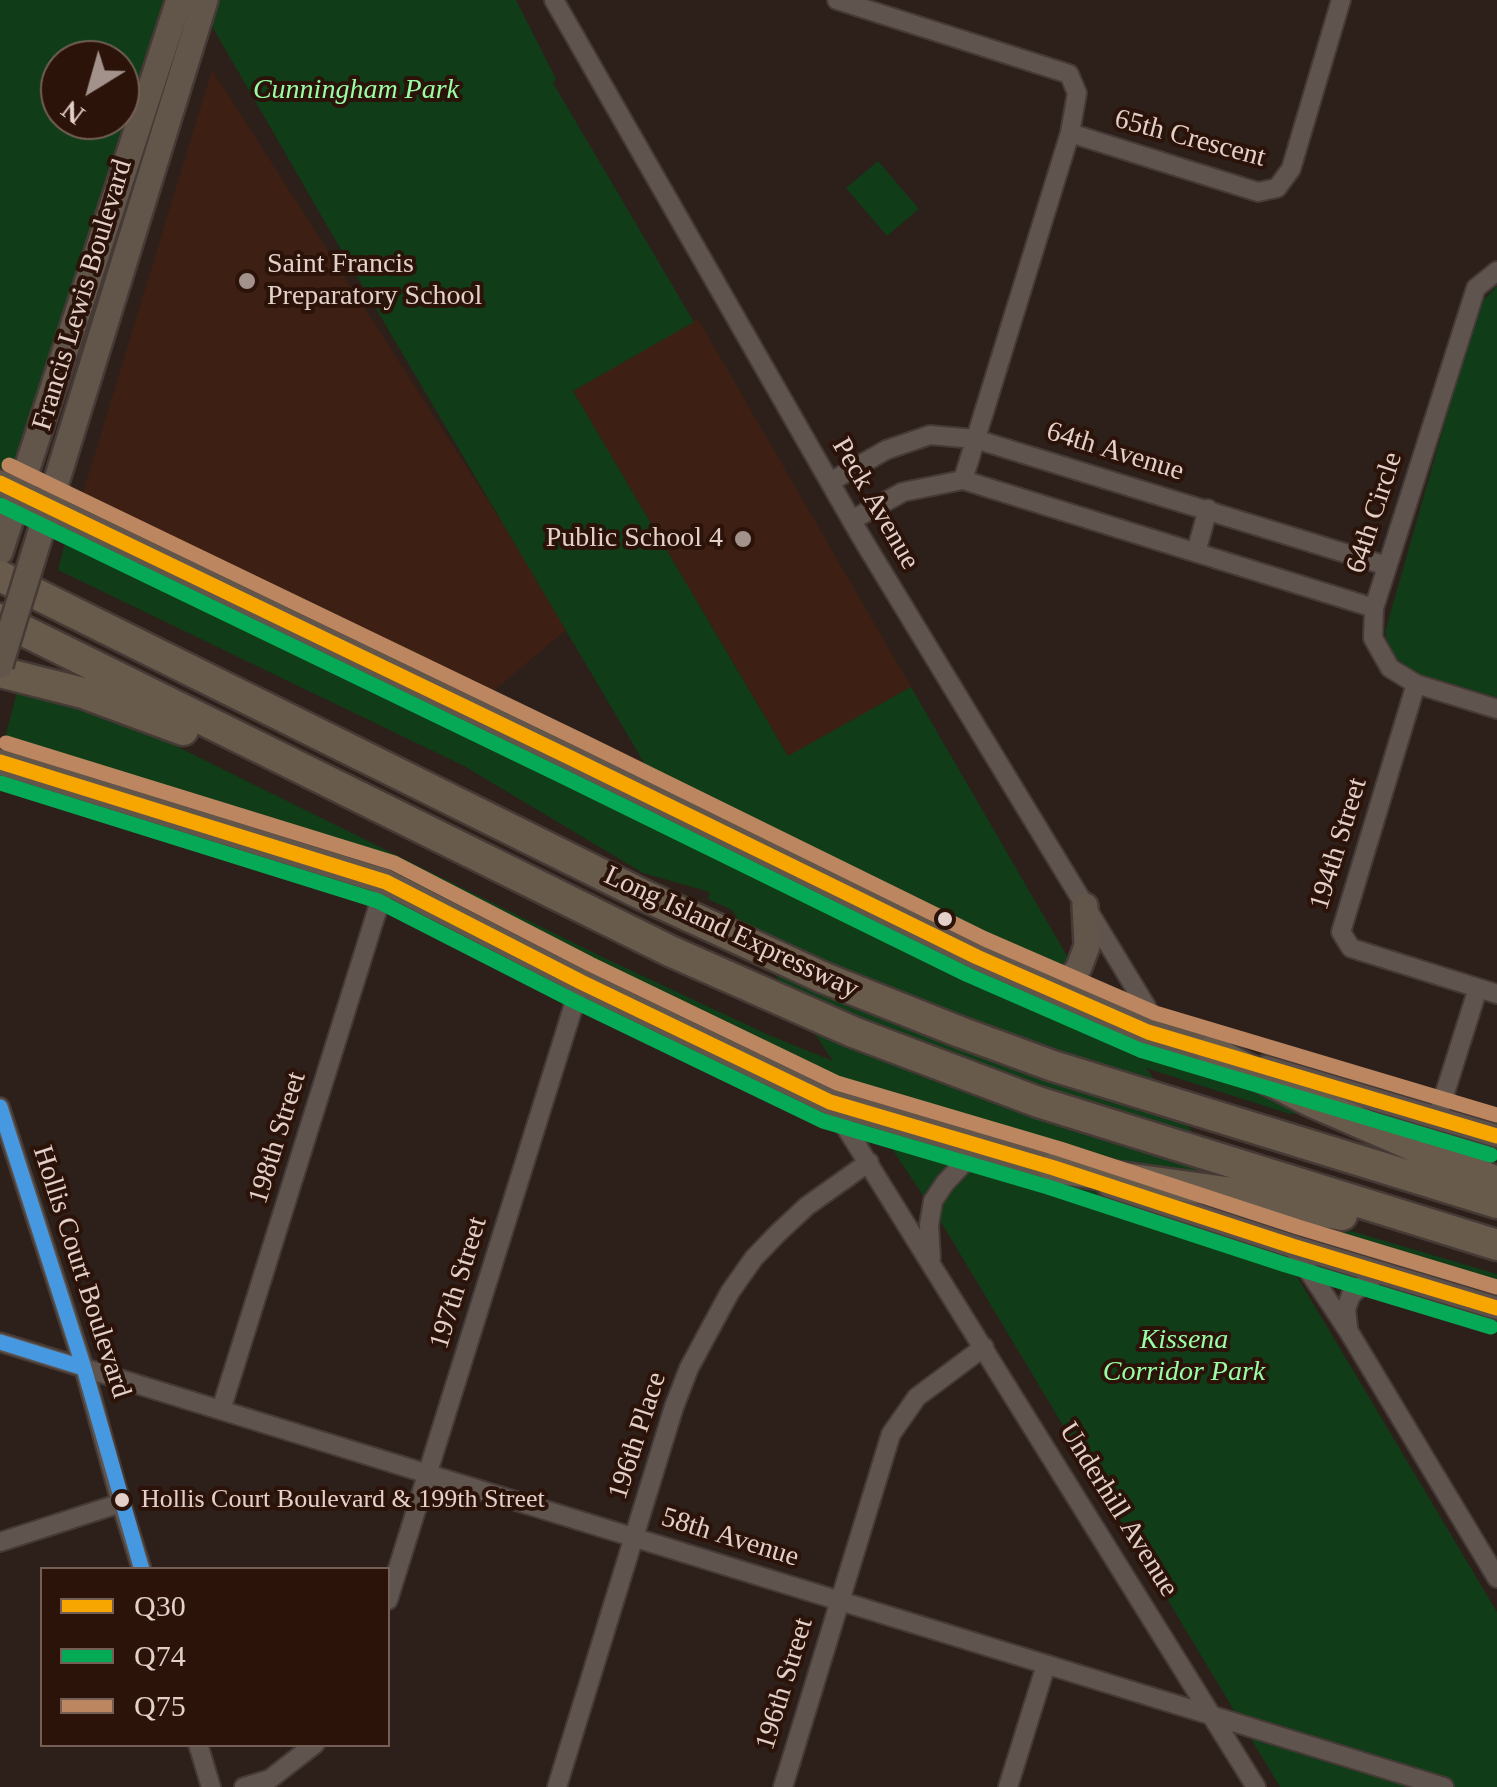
<!DOCTYPE html>
<html>
<head>
<meta charset="utf-8">
<style>
	body { margin:0 }
	#map { position:relative; width:1497px; height:1787px; overflow:hidden; background:#2d201a; font-family:Georgia,serif }
	canvas { display:block }
	.legend { position:absolute; left:40px; top:1567px; width:350px; height:180px; box-sizing:border-box; background:#2b1309; border:2px solid #745f56; margin:0; padding:12px 18px; list-style:none; font-size:30px; color:#e2d0c9 }
	.legend li { display:flex; align-items:center; gap:20px; height:50px }
	.legend b { width:50px; border:2px solid #745f56 }
	.north { position:absolute; left:40px; top:40px; width:100px; height:100px; box-sizing:border-box; background:#2b1309; border:2px solid #745f56; border-radius:50%; rotate:217deg; font-size:28px; font-weight:700; line-height:40px; text-align:center; color:#e2d0c9 }
	.north::after { content:''; display:block; margin:auto; width:35px; height:45px; background:#a3928c; clip-path:polygon(50% 0,100% 100%,50% 72%,0 100%) }
</style>
</head>
<body>
<div id="map">
<canvas width="1497" height="1787"></canvas>
<ul class="legend">
<li><b style="height:12px;background:#f7a600"></b>Q30</li>
<li><b style="height:12px;background:#06aa56"></b>Q74</li>
<li><b style="height:12px;background:#bb8660"></b>Q75</li>
</ul>
<div class="north">N</div>
</div>
<script>
const g = document.querySelector('canvas').getContext('2d');
g.lineJoin = 'round';
function fill(path, color) { g.fillStyle = color; g.fill(path, 'evenodd'); }
const shape = rows => new Path2D(rows.map(r => 'M' + r).join(''));
function strokePath(path, color, width, dash) { g.strokeStyle = color; g.lineWidth = width; g.lineCap = dash ? 'butt' : 'round'; g.setLineDash(dash || []); g.stroke(path); }
function write(font, color, halo, rows, align = 'center') {
  g.font = font + ' Georgia,serif'; g.lineWidth = 8; g.setLineDash([]); g.textBaseline = 'middle'; g.strokeStyle = halo; g.fillStyle = color; for (const [text, x, y, turn = 0] of rows) {
    g.save(); g.translate(x, y); g.rotate((+turn || 0) * Math.PI / 180); g.textAlign = isNaN(turn) ? turn : align; if (halo) g.strokeText(text, 0, 0); g.fillText(text, 0, 0); g.restore();
  }
}
fill(shape([
	[212,70,569,627,489,695,83,493],
	[698,319,911,687,789,757,573,391]
]), '#3d2013');
fill(shape([
	[0,0,168,0,0,505],
	[60,60,120,60,120,120,60,120],
	[197,0,516,0,556,79,553,83,694,322,573,391,788,756,911,687,1082,982,1127,1044,1245,1080,1296,1104,1299,1113,1290,1114,1146,1068,1247,1208,1262,1207,1358,1233,1497,1274,1497,1297,1259,1223,1292,1268,1497,1612,1497,1787,1280,1787,944,1227,859,1099,842,1094,390,869,355,854,3,746,17,692,72,702,168,742,600,956,771,1036,833,1061,732,910,708,899,710,892,643,873,464,766,58,570,67,535,685,832,329,229],
	[878,161,919,209,887,236,846,188],
	[1497,286,1497,698,1415,673,1390,653,1385,632,1478,306]
]), '#103c18');
const street = shape([
	[554,0,860,535,1146,1006,1151,1018,1148,1032],
	[837,0,1069,74,1077,93,1070,133,963,480],
	[1070,133,1258,192,1277,188,1291,169,1341,0],
	[1497,271,1476,288,1374,608,1373,638,1390,668,1416,684,1497,709],
	[830,482,886,450,930,435,975,439,1387,566],
	[852,520,903,492,963,480,1374,608],
	[1196,552,1208,509],
	[1416,684,1341,932,1351,948,1497,994],
	[830,1102,1256,1787],
	[0,1107,84,1368,121,1503,142,1570],
	[1437,1118,1478,988],
	[1292,1246,1349,1332,1497,1578],
	[931,1258,929,1225,933,1201,945,1183,980,1146],
	[1348,1327,1346,1309,1351,1295,1367,1281,1383,1272],
	[0,1342,1444,1787],
	[221,1410,386,882],
	[0,1542,121,1503],
	[388,1600,581,982],
	[198,1744,211,1787],
	[244,1787,270,1779,315,1744],
	[557,1787,674,1407,689,1368,730,1292,754,1258,778,1233,807,1206,869,1162],
	[783,1787,891,1434,917,1397,984,1347],
	[1008,1787,1046,1665]
]);
const secondary = shape([
	[1266,1067,1497,1136],
	[1109,1186,1292,1246,1497,1308]
]);
const primary = shape([
	[0,483,571,758,977,957,1148,1032,1212,1051],
	[0,552,179,0],
	[34,554,205,0],
	[0,762,386,882,581,982,830,1102,1054,1168],
	[1052,990,1072,978,1079,967,1087,946,1085,906]
]);
const highway = shape([
	[0,576,643,895,824,978,960,1032,1053,1066,1497,1203],
	[0,619,670,951,853,1032,1038,1102,1497,1245],
	[0,672,83,693,183,730],
	[1212,1051,1310,1101,1497,1182],
	[1054,1168,1226,1192,1342,1215]
]);
strokePath(street, '#463a36', 22);
strokePath(secondary, '#463a36', 28);
strokePath(primary, '#463a36', 30);
strokePath(highway, '#463a36', 35);
strokePath(street, '#5f544e', 18);
strokePath(secondary, '#5d5049', 22);
strokePath(primary, '#62554a', 25);
strokePath(highway, '#695b4b', 30);
const primaryBridge = shape([
	[0,665,34,554]
]);
strokePath(primaryBridge, '#463a36', 30, []);
strokePath(primaryBridge, '#62554a', 25);
strokePath(shape([
	[0,483,571,758,977,957,1148,1032,1497,1136],
	[0,762,386,882,581,982,830,1102,1054,1168,1292,1246,1497,1308]
]), '#f7a600', 15);
strokePath(shape([
	[0,505,562,776,968,975,1140,1050,1491,1155],
	[0,783,378,901,572,1000,823,1121,1048,1187,1286,1265,1491,1327]
]), '#06aa56', 15);
strokePath(shape([
	[9,465,580,740,985,939,1155,1013,1497,1115],
	[6,743,394,863,590,964,837,1083,1060,1149,1298,1227,1497,1287]
]), '#bb8660', 15);
strokePath(shape([
	[0,1107,84,1368,142,1570],
	[0,1342,84,1368]
]), '#4699e1', 15);
for (const [x, y, r, color] of [
	[247,281,10,"#a3928c"],
	[743,539,10,"#a3928c"],
	[945,919,9,"#e2d0c9"],
	[122,1500,9,"#e2d0c9"]
]) { const dot = new Path2D(); dot.arc(x, y, r, 0, 2 * Math.PI); g.fillStyle = color; g.fill(dot); strokePath(dot, '#2b1309', 4); }
write('26px', '#e2d0c9', '#2b1309', [
	["Hollis Court Boulevard & 199th Street",141,1500]
], 'left');
write('italic 28px', '#99fda5', '#2b1309', [
	["Cunningham Park",356,91],
	["Kissena",1184,1341],
	["Corridor Park",1184,1373]
]);
write('28px', '#e2d0c9', '#2b1309', [
	["65th Crescent",1190,139,15],
	["Francis Lewis Boulevard",83,295,-73],
	["64th Avenue",1115,452,17],
	["Peck Avenue",875,504,60],
	["64th Circle",1375,513,-72],
	["194th Street",1339,844,-73],
	["Long Island Expressway",731,933,25],
	["198th Street",278,1138,-73],
	["Hollis Court Boulevard",81,1272,72],
	["197th Street",459,1283,-73],
	["196th Place",638,1436,-72],
	["Underhill Avenue",1118,1510,58],
	["58th Avenue",730,1538,17],
	["196th Street",785,1684,-73]
]);
write('28px', '#e2d0c9', '#2b1309', [
	["Saint Francis",267,265],
	["Preparatory School",267,297],
	["Public School 4",723,539,"right"]
], 'left');
</script>
</body>
</html>
